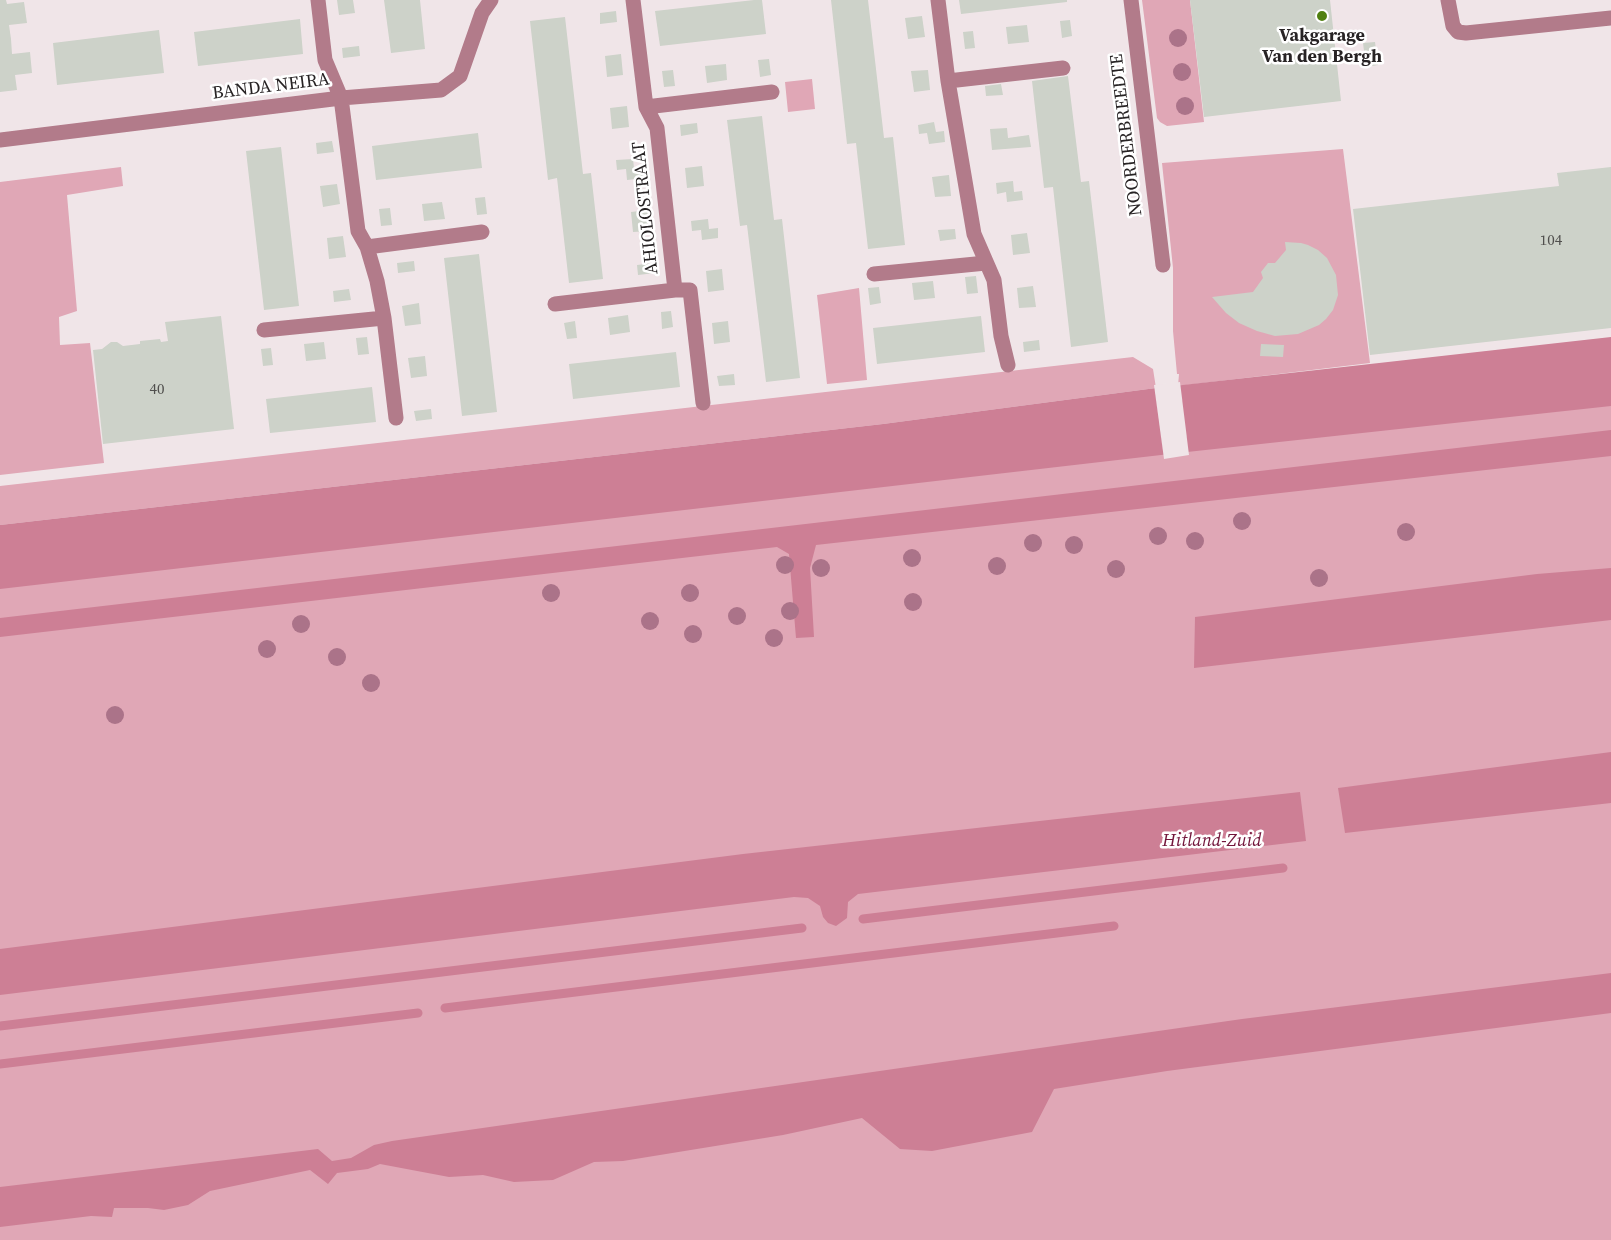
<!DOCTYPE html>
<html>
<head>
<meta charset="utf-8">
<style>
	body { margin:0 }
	canvas { display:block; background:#f0e5e8 }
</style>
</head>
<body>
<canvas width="1611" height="1240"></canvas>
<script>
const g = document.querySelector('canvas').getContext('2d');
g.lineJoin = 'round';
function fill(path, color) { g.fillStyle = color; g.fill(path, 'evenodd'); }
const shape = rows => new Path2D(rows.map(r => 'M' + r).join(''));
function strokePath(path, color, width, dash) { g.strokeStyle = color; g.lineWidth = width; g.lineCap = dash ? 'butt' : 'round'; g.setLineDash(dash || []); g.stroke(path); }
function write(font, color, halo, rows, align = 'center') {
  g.font = font + ' "Source Serif 4",serif'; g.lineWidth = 5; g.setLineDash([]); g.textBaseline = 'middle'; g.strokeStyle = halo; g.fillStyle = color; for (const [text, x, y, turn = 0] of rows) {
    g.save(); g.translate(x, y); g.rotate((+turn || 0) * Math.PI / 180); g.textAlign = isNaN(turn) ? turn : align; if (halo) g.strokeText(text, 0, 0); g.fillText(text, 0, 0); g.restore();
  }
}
fill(shape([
	[1142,0,1190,0,1204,122,1167,126,1160,122,1157,118],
	[812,79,815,109,788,112,785,82],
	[1343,149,1370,363,1178,386,1179,374,1177,374,1173,331,1173,268,1162,163],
	[121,167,123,186,67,195,77,311,59,317,60,345,90,343,104,463,0,475,0,182],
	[859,288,867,380,827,384,817,295],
	[1133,357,1153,369,1156,388,883,424,0,525,0,486],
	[1611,393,1611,1240,0,1240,0,571]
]), '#e0a7b6');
fill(shape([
	[1611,337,1611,406,1187,452,0,589,0,525,883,424,1156,388],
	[1611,430,1611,456,816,545,810,568,814,637,796,638,789,554,777,547,0,637,0,618],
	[1611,568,1611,620,1194,668,1195,617,1537,574],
	[1611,752,1611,803,1345,833,1338,788],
	[1300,792,1306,841,858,894,848,902,847,918,836,926,828,923,823,917,820,906,808,898,794,897,0,995,0,949,743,854],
	[1611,973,1611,1013,1167,1071,1054,1089,1032,1132,932,1151,900,1149,862,1118,783,1135,623,1161,594,1162,553,1180,514,1182,483,1175,449,1177,380,1164,368,1169,337,1173,328,1184,310,1170,210,1191,188,1205,164,1210,148,1208,114,1208,112,1217,91,1216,0,1227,0,1187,318,1149,332,1161,351,1158,374,1145,392,1141,1242,1019]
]), '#cd7f95');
fill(shape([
	[1180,382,1189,455,1164,459,1154,385]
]), '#f0e5e8');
strokePath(shape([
	[863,919,1283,868],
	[445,1008,1114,926],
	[0,1026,802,928],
	[0,1064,418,1013]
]), '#cd7f95', 9);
fill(shape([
	[0,0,6,0,7,4,24,2,27,23,9,25,11,39,12,54,30,52,32,73,15,75,17,90,0,92],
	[337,0,353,0,355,13,339,15],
	[384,0,420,0,425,49,391,53],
	[754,0,762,0,766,34,660,46,655,11],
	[831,0,868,0,884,138,893,137,905,245,868,249,856,143,847,144],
	[959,0,1067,0,1067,2,961,14],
	[1190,0,1330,0,1341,101,1204,117],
	[616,11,617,22,600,24,600,13],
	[922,16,925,37,908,39,905,18],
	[565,17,583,174,591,173,603,279,569,283,557,178,548,180,530,21],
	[300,19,303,54,198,66,194,32],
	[1070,20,1072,36,1062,38,1060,21],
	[1027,25,1029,42,1008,44,1006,27],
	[159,30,164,73,57,85,53,43],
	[973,31,975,48,965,49,963,32],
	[1375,42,1378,65,1366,67,1363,43],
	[359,46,360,56,343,58,342,48],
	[621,54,623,75,607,77,605,56],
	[769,59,771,75,760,77,758,60],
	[726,64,727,80,707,83,705,66],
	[673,70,675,86,664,87,662,71],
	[928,70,930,90,914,92,911,71],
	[1068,76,1081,182,1089,181,1108,342,1071,347,1053,187,1044,188,1032,81],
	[1001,84,1003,95,986,96,985,86],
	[627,106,629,127,612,129,610,108],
	[762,116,774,220,782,219,800,378,766,382,747,225,740,226,727,120],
	[934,122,936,132,944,131,945,142,929,144,927,133,919,134,918,125],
	[697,123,698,133,681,136,680,125],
	[1007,128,1008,138,1029,135,1031,147,992,150,990,129],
	[478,133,482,168,376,180,372,146],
	[332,141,334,152,317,154,316,143],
	[281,147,299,306,264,310,246,151],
	[633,159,634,168,643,167,644,178,627,180,626,169,617,170,616,160],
	[702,166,704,186,687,188,685,168],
	[1611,167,1611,328,1370,355,1353,209,1559,186,1557,173],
	[949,175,951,196,935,197,932,177],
	[1013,181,1014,192,1022,191,1023,200,1007,202,1006,192,997,194,996,183],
	[337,184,340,204,323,207,320,186],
	[485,197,487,214,477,215,475,198],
	[442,202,445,219,424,221,422,204],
	[390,208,392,225,381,226,379,209],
	[647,210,650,231,633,232,631,212],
	[708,219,709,229,718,228,718,238,702,240,701,230,692,231,691,221],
	[955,229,956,239,940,241,938,230],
	[1027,233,1030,253,1013,255,1011,235],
	[343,236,346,257,329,259,327,238],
	[1285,242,1301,243,1308,245,1318,250,1327,258,1336,275,1338,295,1333,310,1326,319,1319,325,1298,334,1275,336,1257,331,1239,323,1226,313,1212,297,1253,292,1263,278,1261,272,1268,263,1275,263,1286,250],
	[479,254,497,412,462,416,444,258],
	[414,261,415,271,398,273,397,263],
	[654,263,655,273,638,275,637,265],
	[722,269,724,290,708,292,706,271],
	[976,276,978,293,967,294,965,277],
	[933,281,935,298,914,300,912,283],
	[1033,286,1036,307,1019,308,1017,288],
	[879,287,881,303,870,305,868,288],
	[349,289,351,300,334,302,333,291],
	[419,303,421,324,405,326,402,306],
	[671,311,673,327,662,329,661,312],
	[628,315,630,332,610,335,608,318],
	[221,316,234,429,103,444,93,350,102,349,111,342,117,342,123,346,140,344,140,341,160,339,161,342,168,341,165,322],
	[981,316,985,352,877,364,873,328],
	[575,321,577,338,567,339,564,323],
	[728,321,730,342,714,344,712,323],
	[367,337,369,354,358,355,356,338],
	[1039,340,1040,350,1024,352,1023,342],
	[324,342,326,359,306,361,304,344],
	[1261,344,1284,345,1283,357,1260,356],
	[271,348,273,365,263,366,261,349],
	[676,352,680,387,573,399,569,364],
	[425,356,427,376,411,378,408,358],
	[734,374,735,385,719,386,717,376],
	[372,387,376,422,270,433,266,399],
	[431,409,432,419,416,421,414,411]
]), '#cdd2c9');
strokePath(shape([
	[318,0,325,60,341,98,358,231,367,247,377,281,384,318,396,418],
	[633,0,646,107,657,128,675,290],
	[938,0,948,81,974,234,994,280,1001,336,1008,365],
	[1131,0,1163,265],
	[1448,0,1453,26,1458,32,1466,33,1611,18],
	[948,81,1063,68],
	[646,107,772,92],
	[0,140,341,98,441,90,460,76,482,13,491,0],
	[367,247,482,232],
	[874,274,986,263],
	[555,304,675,290,690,290,703,403],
	[264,330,384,318]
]), '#b27b8a', 15);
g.fillStyle = '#ab7389';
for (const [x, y] of [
	[1178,38],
	[1182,72],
	[1185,106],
	[1242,521],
	[1406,532],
	[1158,536],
	[1195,541],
	[1033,543],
	[1074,545],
	[912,558],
	[785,565],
	[997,566],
	[821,568],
	[1116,569],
	[1319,578],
	[551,593],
	[690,593],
	[913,602],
	[790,611],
	[737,616],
	[650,621],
	[301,624],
	[693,634],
	[774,638],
	[267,649],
	[337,657],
	[371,683],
	[115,715]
]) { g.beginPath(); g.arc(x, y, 9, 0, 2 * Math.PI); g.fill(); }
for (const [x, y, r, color] of [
	[1322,16,6,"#508010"]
]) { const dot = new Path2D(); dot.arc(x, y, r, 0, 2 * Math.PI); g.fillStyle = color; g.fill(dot); strokePath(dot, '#fff', 2); }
write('15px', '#504f4d', null, [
	["104",1551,241],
	["40",157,390]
]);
write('bold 18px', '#272324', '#fff', [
	["Vakgarage",1322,36],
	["Van den Bergh",1322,57]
]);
write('18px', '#272324', '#fff', [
	["BANDA NEIRA",271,87,-7],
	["NOORDERBREEDTE",1127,135,-97],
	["AHIOLOSTRAAT",646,208,-96]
]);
write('italic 18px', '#72153b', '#fff', [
	["Hitland-Zuid",1212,841]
]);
</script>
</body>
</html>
